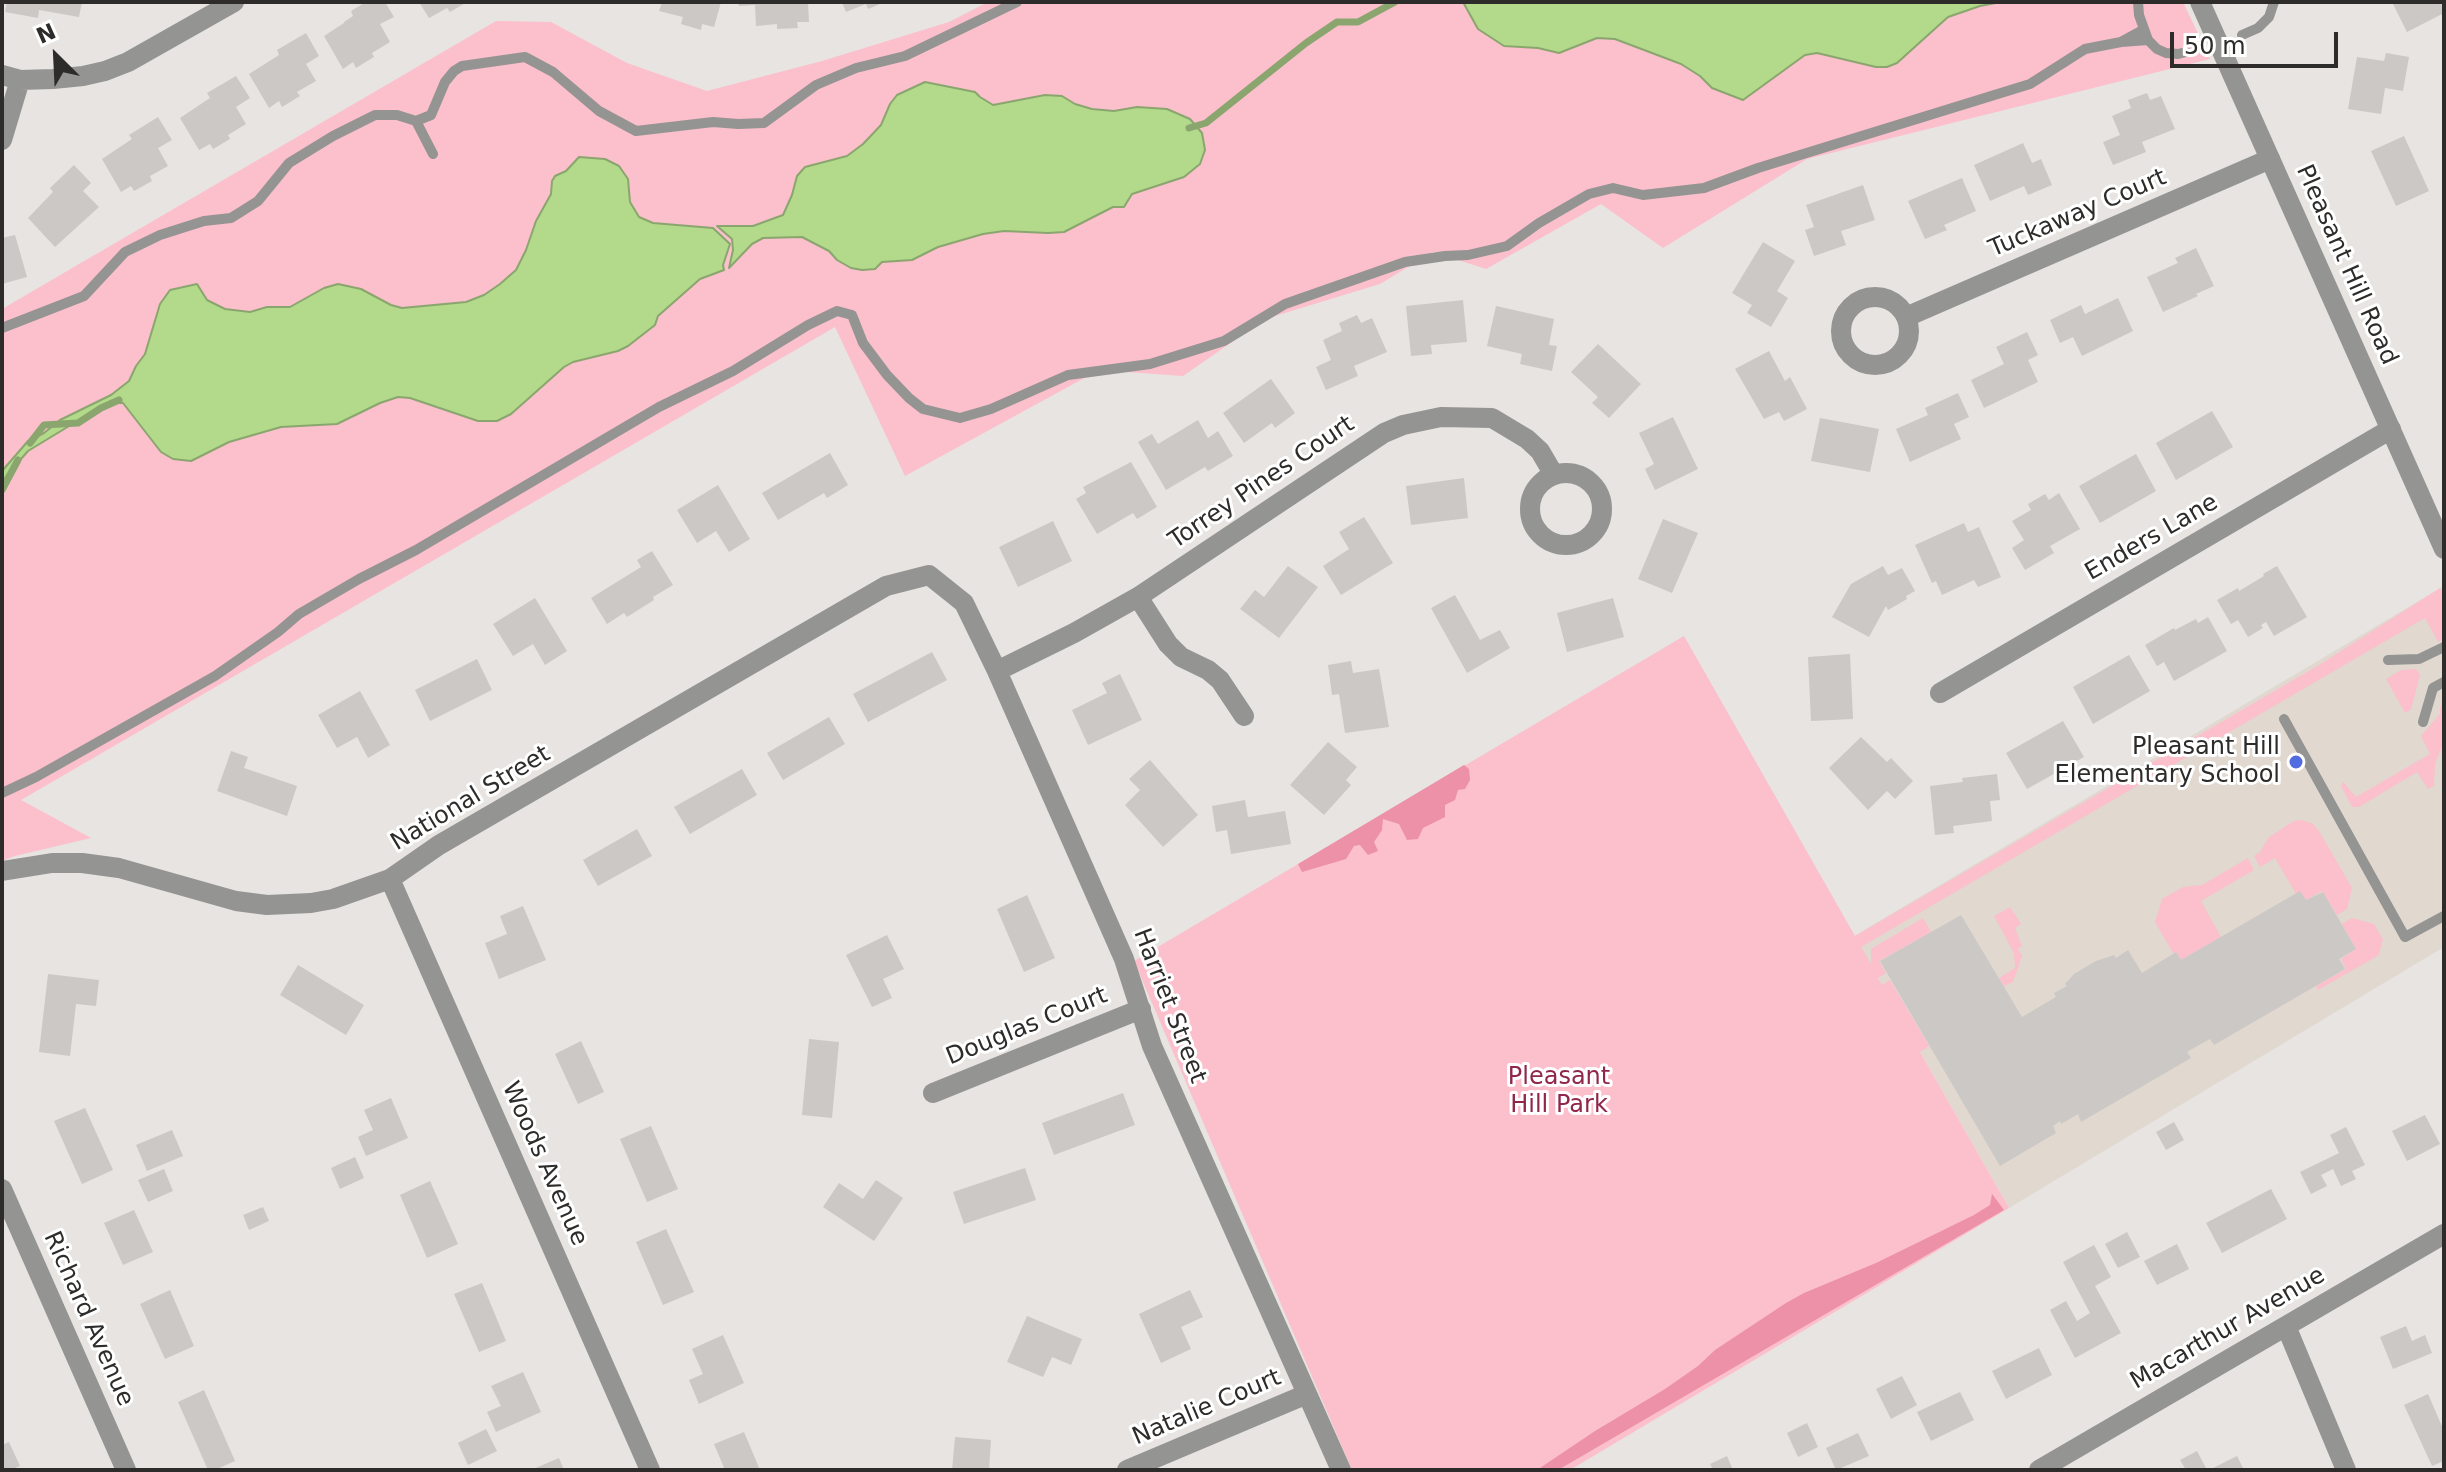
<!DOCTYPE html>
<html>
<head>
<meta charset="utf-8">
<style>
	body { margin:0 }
	#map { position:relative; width:2446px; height:1472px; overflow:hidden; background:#e7e4e1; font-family:"DejaVu Sans",sans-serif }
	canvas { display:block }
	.frame { position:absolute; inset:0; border:4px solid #2d2c2b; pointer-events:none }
	.north { position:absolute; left:16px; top:16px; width:80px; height:80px; -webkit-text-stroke:6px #fff; paint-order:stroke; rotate:336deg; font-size:22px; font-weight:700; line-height:32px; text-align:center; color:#2d2c2b }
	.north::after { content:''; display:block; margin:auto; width:28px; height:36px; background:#2d2c2b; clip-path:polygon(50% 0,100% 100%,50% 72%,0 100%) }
	.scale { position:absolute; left:2170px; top:32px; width:168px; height:36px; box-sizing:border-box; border:4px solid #2d2c2b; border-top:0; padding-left:10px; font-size:24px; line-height:28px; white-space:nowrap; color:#2d2c2b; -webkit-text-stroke:6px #fff; paint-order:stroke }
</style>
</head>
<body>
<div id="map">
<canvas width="2446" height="1472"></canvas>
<div class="frame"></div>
<div class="north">N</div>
<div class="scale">50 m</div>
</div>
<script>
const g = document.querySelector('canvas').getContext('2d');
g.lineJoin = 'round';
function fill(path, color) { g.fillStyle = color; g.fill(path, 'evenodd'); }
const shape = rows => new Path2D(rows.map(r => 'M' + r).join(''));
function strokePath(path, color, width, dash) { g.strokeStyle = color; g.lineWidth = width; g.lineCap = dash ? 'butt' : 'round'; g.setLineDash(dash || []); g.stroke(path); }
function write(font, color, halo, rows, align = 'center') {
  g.font = font + ' "DejaVu Sans",sans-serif'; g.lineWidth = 6; g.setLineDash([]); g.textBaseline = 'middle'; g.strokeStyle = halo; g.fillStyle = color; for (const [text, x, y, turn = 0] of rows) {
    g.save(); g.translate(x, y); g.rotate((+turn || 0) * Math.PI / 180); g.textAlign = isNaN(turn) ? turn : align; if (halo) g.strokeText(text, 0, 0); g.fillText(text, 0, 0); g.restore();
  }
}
fill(shape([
	[2444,586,2444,947,2009,1208,1854,936]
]), '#e1d8d0');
fill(shape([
	[988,2,2183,2,2210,59,1807,159,1663,248,1601,204,1486,269,1433,252,1380,284,1265,319,1183,376,1099,370,905,476,835,327,21,800,91,838,15,856,2,861,2,309,496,21,551,22,627,63,707,91,822,61,949,22],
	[2440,588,2444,596,2443,638,2438,642,2425,618,1861,947,1871,964,1871,949,1923,918,1931,932,1879,961,1886,973,1878,978,1882,985,1890,980,1929,1046,1920,1052,2009,1208,1570,1470,1352,1470,1134,961,1684,636,1855,936,2319,665],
	[2401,670,2416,669,2420,675,2411,710,2405,713,2386,679],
	[2444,699,2444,741,2435,764,2434,786,2428,789,2417,772,2359,807,2352,807,2341,786,2343,782,2356,797,2430,754,2421,736,2440,714,2440,708],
	[2302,820,2313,824,2319,831,2352,888,2347,909,2337,915,2322,891,2306,900,2300,891,2296,894,2275,858,2260,867,2254,856,2260,852,2269,837,2294,821],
	[2248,858,2254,870,2201,901,2221,937,2181,960,2176,952,2173,953,2155,922,2162,899,2183,887,2202,885],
	[2010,907,2021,924,2015,928,2022,946,2018,949,2022,956,2013,982,2004,986,1999,978,2015,968,2014,953,1994,916],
	[2352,918,2374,924,2383,939,2379,955,2318,990,2316,986,2346,969,2341,959,2356,949,2342,924]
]), '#fcbfcc');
fill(shape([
	[1464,765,1469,769,1470,780,1465,789,1458,790,1455,800,1445,805,1445,817,1423,828,1418,839,1407,840,1399,824,1383,819,1382,830,1374,842,1378,851,1368,855,1360,845,1354,846,1346,859,1302,872,1298,864],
	[1992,1194,2004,1210,1558,1470,1537,1470,1595,1431,1665,1389,1698,1366,1715,1350,1786,1303,1804,1293,1876,1263,1974,1215,1990,1205]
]), '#ec91a7');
const water = shape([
	[1463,2,2001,2,1980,6,1948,17,1897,63,1887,67,1876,67,1817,53,1805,55,1743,100,1712,88,1700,76,1681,64,1615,39,1597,38,1559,53,1538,48,1504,46,1478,29,1463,2],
	[925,82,975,92,980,97,993,105,1045,95,1062,96,1075,104,1092,109,1114,111,1137,107,1167,109,1190,119,1202,133,1205,150,1200,164,1184,177,1132,194,1124,207,1113,207,1064,232,1048,233,1004,231,983,234,938,247,912,260,882,262,875,269,862,270,851,268,837,260,829,251,802,237,763,238,752,244,729,268,733,250,732,239,717,226,753,226,783,215,792,195,797,176,805,167,847,156,863,144,881,125,890,104,897,95,925,82],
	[579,157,605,159,619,166,628,179,630,202,639,217,653,223,713,228,730,244,723,265,724,270,700,279,658,316,655,325,628,346,618,351,573,362,564,367,511,414,497,421,478,421,410,398,398,397,380,403,337,424,281,427,229,442,191,461,173,459,161,452,123,403,107,403,28,451,7,475,2,484,2,471,28,441,44,433,60,420,111,395,129,381,136,366,145,354,160,304,170,290,197,284,207,300,225,309,250,312,267,307,290,307,324,288,338,284,361,289,391,305,402,308,466,302,484,295,500,284,516,270,526,250,536,221,551,194,552,181,555,176,566,171,579,157]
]);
fill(water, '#b2da8a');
strokePath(water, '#8aa66e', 2);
strokePath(shape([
	[1189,128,1206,123,1306,43,1337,22,1358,22,1395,2],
	[30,443,44,425,78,423,101,408,119,400],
	[2,490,18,460]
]), '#8aa66e', 7);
fill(shape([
	[7,2,82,2,79,17,39,10,38,18,5,12],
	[366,2,385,2,394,17,380,24,390,42,372,53,374,57,356,68,353,62,343,69,324,36,344,23,344,22,353,16,351,11],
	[419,2,467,2,450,12,447,8,429,18],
	[662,2,721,2,714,27,702,24,701,30,681,24,683,17,659,11],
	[738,2,808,2,809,22,797,22,798,28,777,29,777,24,756,26,755,5,739,6],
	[842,2,885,2,868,9,866,4,846,12],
	[2392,2,2444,2,2444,13,2407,32],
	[306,33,319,56,306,64,316,81,297,92,300,96,282,107,279,101,269,108,249,74,279,55,277,50],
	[2386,53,2409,57,2403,91,2385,88,2381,114,2348,109,2357,57,2384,61],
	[236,76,250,98,236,107,246,124,228,135,230,139,213,149,210,144,199,150,180,118,210,98,207,93],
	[2147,93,2150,100,2161,96,2175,129,2142,142,2146,152,2113,165,2103,142,2120,135,2112,116,2131,108,2128,100],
	[158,117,172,140,158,148,168,166,150,176,152,181,134,191,131,186,121,192,102,159,132,139,129,135],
	[2404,136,2429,191,2396,206,2371,151],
	[2023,143,2032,163,2041,159,2052,185,2028,195,2024,186,1990,201,1974,165],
	[74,165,91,183,83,191,99,207,55,247,28,218,53,192,50,188],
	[1962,178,1976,211,1944,225,1947,230,1925,239,1908,201],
	[1863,185,1875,220,1841,231,1846,245,1814,256,1805,230,1814,227,1806,205],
	[15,235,27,277,2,284,2,238],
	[1763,242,1795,261,1777,291,1788,298,1771,327,1747,313,1752,305,1732,293],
	[2196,248,2214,286,2196,294,2198,296,2163,312,2147,277,2178,263,2175,258],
	[2118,298,2133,331,2082,356,2073,337,2060,343,2050,320,2081,305,2085,314],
	[1463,300,1467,342,1431,345,1432,354,1411,356,1406,306],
	[1496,306,1554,319,1549,345,1557,346,1552,371,1520,364,1522,354,1487,346],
	[1357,315,1361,323,1372,318,1387,352,1354,366,1358,376,1326,390,1316,367,1331,360,1323,340,1342,331,1339,323],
	[2027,332,2038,355,2028,360,2038,382,1984,408,1971,380,2004,364,1996,347],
	[1598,344,1641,384,1609,418,1592,403,1598,397,1571,372],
	[1769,351,1785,381,1790,377,1807,409,1784,421,1779,412,1764,419,1735,369],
	[1271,379,1295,413,1275,428,1272,423,1244,443,1223,413],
	[1958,393,1969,417,1954,424,1961,439,1910,462,1896,429,1928,415,1925,408],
	[2212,411,2233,447,2176,480,2156,443],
	[1673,417,1698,469,1655,490,1645,469,1654,464,1639,433],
	[1820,418,1879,429,1870,472,1811,461],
	[1198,420,1208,438,1218,431,1233,456,1208,471,1205,467,1166,490,1138,442,1152,434,1158,444],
	[830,453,848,485,827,498,824,493,778,520,762,493],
	[2136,454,2156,491,2100,523,2079,486],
	[1131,462,1157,507,1137,519,1133,513,1097,534,1076,499,1086,493,1083,487],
	[1464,478,1468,518,1411,525,1406,486],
	[718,485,750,539,729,552,716,531,697,543,677,510],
	[2059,493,2080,529,2050,546,2054,553,2025,570,2012,548,2024,540,2012,521,2031,510,2028,504,2045,494,2049,500],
	[1364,517,1393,563,1341,595,1323,566,1349,549,1339,532],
	[1663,519,1698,533,1672,593,1638,579],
	[1053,521,1072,561,1018,587,999,547],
	[1964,523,1968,532,1979,527,2001,577,1978,587,1974,580,1942,595,1936,581,1932,583,1915,545],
	[652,551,673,585,653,597,654,600,627,617,624,613,607,624,591,598,641,567,637,560],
	[1288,566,1318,587,1279,638,1240,609,1255,590,1264,597],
	[1883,566,1888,575,1902,568,1915,591,1906,596,1907,599,1888,610,1886,606,1869,637,1832,617,1851,584],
	[2277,566,2307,617,2274,636,2266,622,2261,625,2263,628,2248,637,2238,620,2231,624,2217,600,2238,588,2239,591,2264,576,2263,574],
	[1455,595,1480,640,1500,630,1510,648,1467,673,1431,608],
	[535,598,567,651,545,665,533,644,513,656,493,624],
	[1613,598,1624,637,1567,652,1557,613],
	[2208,617,2227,651,2174,681,2164,662,2157,666,2145,645,2174,628,2175,630,2196,619,2198,623],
	[932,652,947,680,868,722,853,694],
	[1850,654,1853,719,1811,721,1808,657],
	[2129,655,2150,691,2093,724,2073,687],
	[477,659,492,690,430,721,415,690],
	[1351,661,1353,673,1379,669,1389,727,1345,733,1339,694,1332,695,1328,665],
	[1120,674,1142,720,1088,745,1072,710,1107,693,1102,683],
	[360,691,390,745,368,758,357,737,337,748,318,715],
	[829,717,845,744,783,780,767,753],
	[2063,721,2084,757,2027,789,2006,753],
	[1861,737,1887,762,1891,758,1913,781,1895,799,1887,791,1868,810,1829,768],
	[1328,742,1357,767,1346,780,1351,785,1324,815,1290,785],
	[231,751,248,757,244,768,297,786,287,816,217,791],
	[1150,760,1198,815,1163,847,1125,805,1140,790,1129,779],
	[742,769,757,795,690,834,674,807],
	[1997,774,2000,800,1990,801,1992,821,1953,826,1954,833,1935,835,1930,786,1963,782,1962,778],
	[1245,800,1248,817,1285,811,1291,844,1231,854,1227,830,1216,832,1212,806],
	[637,829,652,856,598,886,583,860],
	[2300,891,2306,900,2323,892,2356,949,2339,959,2345,969,2214,1045,2210,1039,2199,1045,2187,1052,2191,1058,2081,1122,2078,1114,2061,1124,2060,1121,2053,1126,2056,1133,2000,1166,1880,961,1961,915,2022,1017,2056,997,2054,993,2067,986,2065,984,2074,974,2096,961,2114,955,2116,958,2128,950,2142,973,2176,952,2181,960],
	[1027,895,1055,958,1024,972,997,909],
	[523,906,546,960,499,979,485,943,507,934,500,916],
	[887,935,904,969,883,979,892,998,872,1007,846,955],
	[298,965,364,1005,346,1035,280,995],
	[48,974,99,980,96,1006,76,1004,70,1056,39,1052],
	[809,1039,839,1042,832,1118,802,1115],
	[581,1041,604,1092,578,1104,555,1054],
	[1123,1093,1135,1125,1054,1155,1042,1123],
	[391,1098,408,1138,366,1156,358,1137,373,1130,364,1110],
	[85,1108,113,1170,82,1184,54,1121],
	[2425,1115,2440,1144,2407,1161,2392,1131],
	[2174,1122,2184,1140,2166,1150,2156,1132],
	[651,1126,678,1189,647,1202,620,1139],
	[2346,1127,2365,1165,2352,1171,2356,1179,2341,1186,2333,1169,2321,1175,2327,1186,2311,1194,2300,1172,2339,1153,2330,1135],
	[172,1130,183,1156,147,1171,136,1145],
	[355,1157,364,1178,340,1189,331,1168],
	[1025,1168,1036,1200,964,1224,953,1192],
	[164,1169,173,1191,148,1202,138,1180],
	[876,1180,903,1198,874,1241,823,1207,839,1183,863,1199],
	[430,1181,458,1244,427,1258,400,1195],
	[2271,1189,2287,1219,2222,1253,2206,1223],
	[263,1207,269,1221,249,1230,243,1215],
	[134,1210,153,1252,123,1265,104,1223],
	[666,1229,694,1292,663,1305,636,1242],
	[2127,1232,2140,1257,2118,1268,2105,1244],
	[2177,1244,2189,1269,2157,1285,2144,1261],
	[2094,1245,2111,1277,2095,1286,2121,1333,2075,1358,2050,1310,2066,1301,2077,1321,2090,1313,2063,1262],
	[482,1283,506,1341,479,1352,454,1294],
	[170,1290,194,1346,165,1359,140,1304],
	[1190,1290,1203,1317,1181,1327,1191,1349,1161,1363,1139,1314],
	[1027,1316,1082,1339,1071,1365,1052,1357,1043,1377,1007,1362],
	[2406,1326,2412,1341,2425,1335,2432,1353,2393,1369,2380,1337],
	[723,1335,744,1383,699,1404,689,1380,703,1374,692,1349],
	[2039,1348,2052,1375,2006,1399,1992,1371],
	[523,1372,541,1412,496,1432,487,1412,501,1406,491,1386],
	[1902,1376,1917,1405,1891,1419,1876,1389],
	[204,1390,235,1461,215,1470,208,1470,178,1402],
	[1960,1392,1974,1420,1931,1441,1917,1412],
	[2428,1394,2444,1431,2444,1461,2432,1466,2404,1405],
	[1807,1423,1818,1447,1798,1457,1787,1433],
	[486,1429,497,1451,468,1465,458,1443],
	[744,1432,760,1470,725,1470,714,1444],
	[1858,1433,1869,1456,1836,1470,1826,1448],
	[955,1437,991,1440,989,1470,952,1470],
	[9,1442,20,1466,10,1470,2,1470,2,1445],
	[2197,1451,2207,1470,2186,1470,2180,1460],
	[1727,1456,1733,1470,1713,1470,1710,1464],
	[2237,1456,2244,1470,2209,1470],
	[559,1458,564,1470,531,1470]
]), '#ccc8c6');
strokePath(shape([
	[2138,2,2139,15,2148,40,2157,49,2166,53,2178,54,2186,52],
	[2143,30,2121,42,2148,40],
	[2242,35,2258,28,2269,17,2274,2],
	[416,121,433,154],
	[2,328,84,296,125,252,160,235,204,221,231,218,258,201,289,163,333,136,375,115,397,115,416,121,431,115,445,82,454,71,462,66,525,57,553,72,599,111,636,131,713,122,738,124,764,123,816,85,856,68,905,56,1017,2],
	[2388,660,2419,659,2444,647],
	[2284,719,2405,937,2444,916],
	[2423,722,2433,688,2444,682],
	[2,793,36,777,215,676,278,632,299,614,359,579,416,550,659,407,733,371,808,325,837,311,852,315,863,343,887,375,909,398,923,409,960,418,991,409,1068,375,1150,364,1224,341,1285,304,1405,262,1445,256,1468,255,1507,246,1539,223,1589,194,1613,188,1643,195,1704,188,1758,168,2030,84,2085,49,2121,42]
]), '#949492', 10);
strokePath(shape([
	[2,75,20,80,53,79,83,76,105,71,128,62,234,2],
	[2,140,20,80],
	'1841 331a34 34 0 1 1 68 0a34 34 0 1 1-68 0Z',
	[1906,317,2270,159],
	'1530 509a36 36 0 1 1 72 0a36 36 0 1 1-72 0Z',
	[1138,597,1168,644,1181,657,1208,670,1220,680,1244,716],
	[997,671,1074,633,1138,597,1384,433,1403,425,1441,417,1492,418,1527,439,1540,451,1554,475],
	[1940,693,2391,429],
	[2,871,52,863,82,863,119,868,236,901,267,905,311,903,333,899,390,879,439,845,886,586,929,575,964,603,997,671,1124,959,1152,1046,1341,1470],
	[390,879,650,1470],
	[933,1093,1141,1009],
	[2,1189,126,1470],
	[2286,1326,2346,1470],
	[1127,1470,1307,1394],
	[2039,1470,2444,1234]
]), '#949492', 20);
strokePath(shape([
	[2200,2,2444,549]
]), '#949492', 20);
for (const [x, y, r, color] of [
	[2296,762,8,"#516be0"]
]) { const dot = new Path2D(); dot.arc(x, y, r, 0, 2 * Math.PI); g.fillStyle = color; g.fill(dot); strokePath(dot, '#fff', 3); }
write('24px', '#2d2c2b', '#fff', [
	["Tuckaway Court",2078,214,-23],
	["Pleasant Hill Road",2346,265,66],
	["Torrey Pines Court",1262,483,-34],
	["Enders Lane",2152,538,-30],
	["National Street",471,799,-31],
	["Harriet Street",1169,1006,69],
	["Douglas Court",1027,1027,-22],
	["Woods Avenue",544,1164,66],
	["Richard Avenue",88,1319,66],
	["Macarthur Avenue",2228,1329,-30],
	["Natalie Court",1207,1408,-23]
]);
write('24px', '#2d2c2b', '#fff', [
	["Pleasant Hill",2280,748],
	["Elementary School",2280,776]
], 'right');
write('24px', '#90264a', '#fff', [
	["Pleasant",1559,1078],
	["Hill Park",1559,1106]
]);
</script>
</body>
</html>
